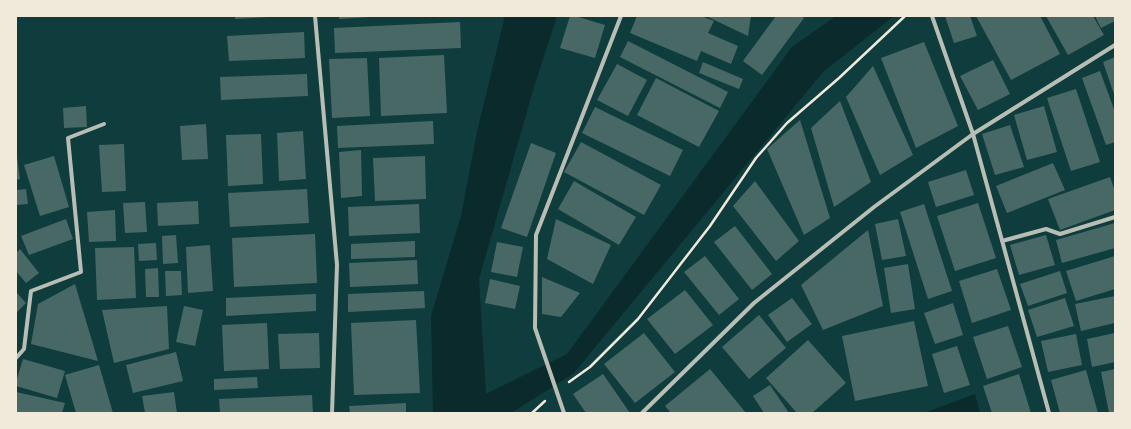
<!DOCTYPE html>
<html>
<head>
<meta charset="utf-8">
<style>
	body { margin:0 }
	#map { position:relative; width:1131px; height:429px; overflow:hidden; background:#0f3d3e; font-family:"Space Grotesk",sans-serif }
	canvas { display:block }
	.frame { position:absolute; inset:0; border:17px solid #f1e9da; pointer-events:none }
</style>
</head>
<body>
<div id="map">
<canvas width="1131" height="429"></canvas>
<div class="frame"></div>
</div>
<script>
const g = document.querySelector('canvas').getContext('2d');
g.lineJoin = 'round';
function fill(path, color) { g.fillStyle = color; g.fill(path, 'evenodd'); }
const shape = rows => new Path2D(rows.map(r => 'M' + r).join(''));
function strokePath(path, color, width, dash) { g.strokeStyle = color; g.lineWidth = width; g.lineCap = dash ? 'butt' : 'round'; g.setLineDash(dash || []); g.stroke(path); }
fill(shape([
	[505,16,557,16,534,87,479,279,486,394,567,354,792,47,836,16,894,16,823,72,573,374,511,413,433,413,431,316,461,216,477,132],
	[975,394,980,413,924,413]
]), '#0a2a2b');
fill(shape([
	[235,16,268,16,269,17,235,19],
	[339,16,370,16,370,17,339,19],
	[570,16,575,16,605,25,595,58,560,48],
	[637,16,701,16,714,21,708,33,738,46,731,64,701,51,697,61,630,33],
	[709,16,751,16,748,36,708,17],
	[776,16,801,16,804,18,762,75,743,61],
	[945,16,970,16,977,36,954,43],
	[976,16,1040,16,1060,54,1011,80],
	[1046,16,1093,16,1104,35,1068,55],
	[1095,16,1115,16,1115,21,1101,28],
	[460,22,461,48,335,53,334,28],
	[304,32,305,58,229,61,227,36],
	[628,41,728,92,720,108,620,57],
	[924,42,958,126,916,148,881,58],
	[444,55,447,113,381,116,379,58],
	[1115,57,1115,97,1103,62],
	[367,58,370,116,332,118,329,59],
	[993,60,1010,94,978,110,960,76],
	[703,62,743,79,739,89,699,73],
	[617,64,647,80,628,116,597,100],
	[873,66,913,155,880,175,846,97],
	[1100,71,1115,112,1115,142,1106,145,1082,78],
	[307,74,308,96,221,100,220,77],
	[656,78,719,111,699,147,637,115],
	[1076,89,1100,162,1071,171,1047,98],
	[840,101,871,182,834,207,811,128],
	[86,106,87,127,64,128,63,108],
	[1044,106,1057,152,1027,160,1014,115],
	[595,107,683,150,670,176,582,133],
	[800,120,830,218,804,235,767,149],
	[433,121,434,144,338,148,337,126],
	[206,124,208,159,182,160,180,126],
	[1010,125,1024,167,995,175,982,134],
	[303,131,306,179,279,181,277,133],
	[261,134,263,184,228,186,226,135],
	[581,142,661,185,644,215,564,172],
	[531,143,556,153,527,237,501,228],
	[124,144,126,191,102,192,99,145],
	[361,150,362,196,341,198,339,152],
	[54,156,69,207,40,216,24,165],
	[425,156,426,199,375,201,373,158],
	[16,157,17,157,20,179,16,180],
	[1053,163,1065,190,1007,213,996,186],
	[966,170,974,195,936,207,928,182],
	[1110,177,1115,191,1115,210,1060,230,1048,199],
	[574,181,636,217,619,245,558,209],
	[755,181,799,241,776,261,733,206],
	[26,189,28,204,16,205,16,190],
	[307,189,309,223,230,227,228,193],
	[198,201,199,224,158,226,157,203],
	[145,202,147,232,125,233,123,203],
	[978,203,996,258,955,271,937,216],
	[419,204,420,233,349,236,348,207],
	[924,204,952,291,928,299,900,212],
	[115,210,116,241,89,242,87,212],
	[66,219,73,239,29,255,21,236],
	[556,219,611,245,593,284,547,259],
	[898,219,906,256,882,260,875,224],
	[1115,223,1115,248,1062,263,1056,240],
	[735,226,772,274,752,290,714,242],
	[868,230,883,306,823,330,801,285],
	[315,234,317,283,234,287,232,238],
	[176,235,178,263,163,264,162,236],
	[1046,235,1055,265,1019,275,1010,245],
	[415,241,415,257,351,259,351,244],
	[497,242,523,247,517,277,491,272],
	[156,243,157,260,139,261,138,244],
	[210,245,213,291,188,293,186,247],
	[134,247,136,298,97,300,95,248],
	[20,249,39,273,26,283,16,271,16,253],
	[705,256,739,299,719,315,684,272],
	[1115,256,1115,289,1076,301,1066,271],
	[417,260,418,284,350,287,349,263],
	[908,264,915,309,891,313,884,268],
	[158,268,159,297,146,297,145,269],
	[997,269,1011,310,972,323,959,281],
	[165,271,181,271,182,295,166,296],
	[1060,271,1067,293,1028,306,1020,284],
	[542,277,580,293,561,317,542,314],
	[490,279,520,286,515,309,485,303],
	[75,284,98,361,31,344,38,304],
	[685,290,713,325,675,354,647,319],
	[424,291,425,308,348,312,348,294],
	[16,292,26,303,16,313],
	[316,294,316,311,226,316,226,298],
	[1115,296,1115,323,1081,331,1075,304],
	[792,298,812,324,787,342,768,315],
	[1065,298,1074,326,1037,337,1028,310],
	[953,303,963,335,935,344,924,313],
	[167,306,169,349,114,363,102,310],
	[184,306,203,310,195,346,176,342],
	[759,315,786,348,749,379,722,347],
	[416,320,420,393,354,395,351,323],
	[914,321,928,386,855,401,842,336],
	[267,323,269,369,224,371,222,325],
	[1008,326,1022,367,987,379,973,337],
	[319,333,320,368,280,369,278,334],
	[644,333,675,372,635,403,604,364],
	[1115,333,1115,362,1092,367,1087,339],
	[1076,334,1082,365,1048,372,1041,341],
	[808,340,846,383,812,413,797,413,766,378],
	[957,346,970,385,944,393,932,354],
	[176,352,183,381,133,393,126,365],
	[23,359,65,371,57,398,16,386,16,382],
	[99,365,113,413,76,413,65,375],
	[710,369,746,413,671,413,665,406],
	[1115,369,1115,413,1109,413,1101,372],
	[1086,370,1098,413,1060,413,1051,380],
	[603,374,630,413,586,413,573,394],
	[1019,374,1031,413,992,413,983,386],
	[257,377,258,388,214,390,214,379],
	[770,385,789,413,764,413,753,396],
	[16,392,65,403,62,413,16,413],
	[174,392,177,413,145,413,142,396],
	[312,395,313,413,220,413,219,399],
	[406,403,406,413,350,413,349,406]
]), '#486865');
strokePath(shape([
	[569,382,590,367,638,319,710,226,756,158,787,123,839,78,905,16],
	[532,413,545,401]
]), '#f1e9da', 2.5);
strokePath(shape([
	[315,16,337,265,332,413],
	[932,16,973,134,1049,413],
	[1002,241,1046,229,1060,234,1115,217],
	[16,358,24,349,31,291,81,272,68,138,104,124],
	[564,413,535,328,536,235,621,16],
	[642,413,754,303,874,207,973,134,1115,45]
]), '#b8beb3', 4);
</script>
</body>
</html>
